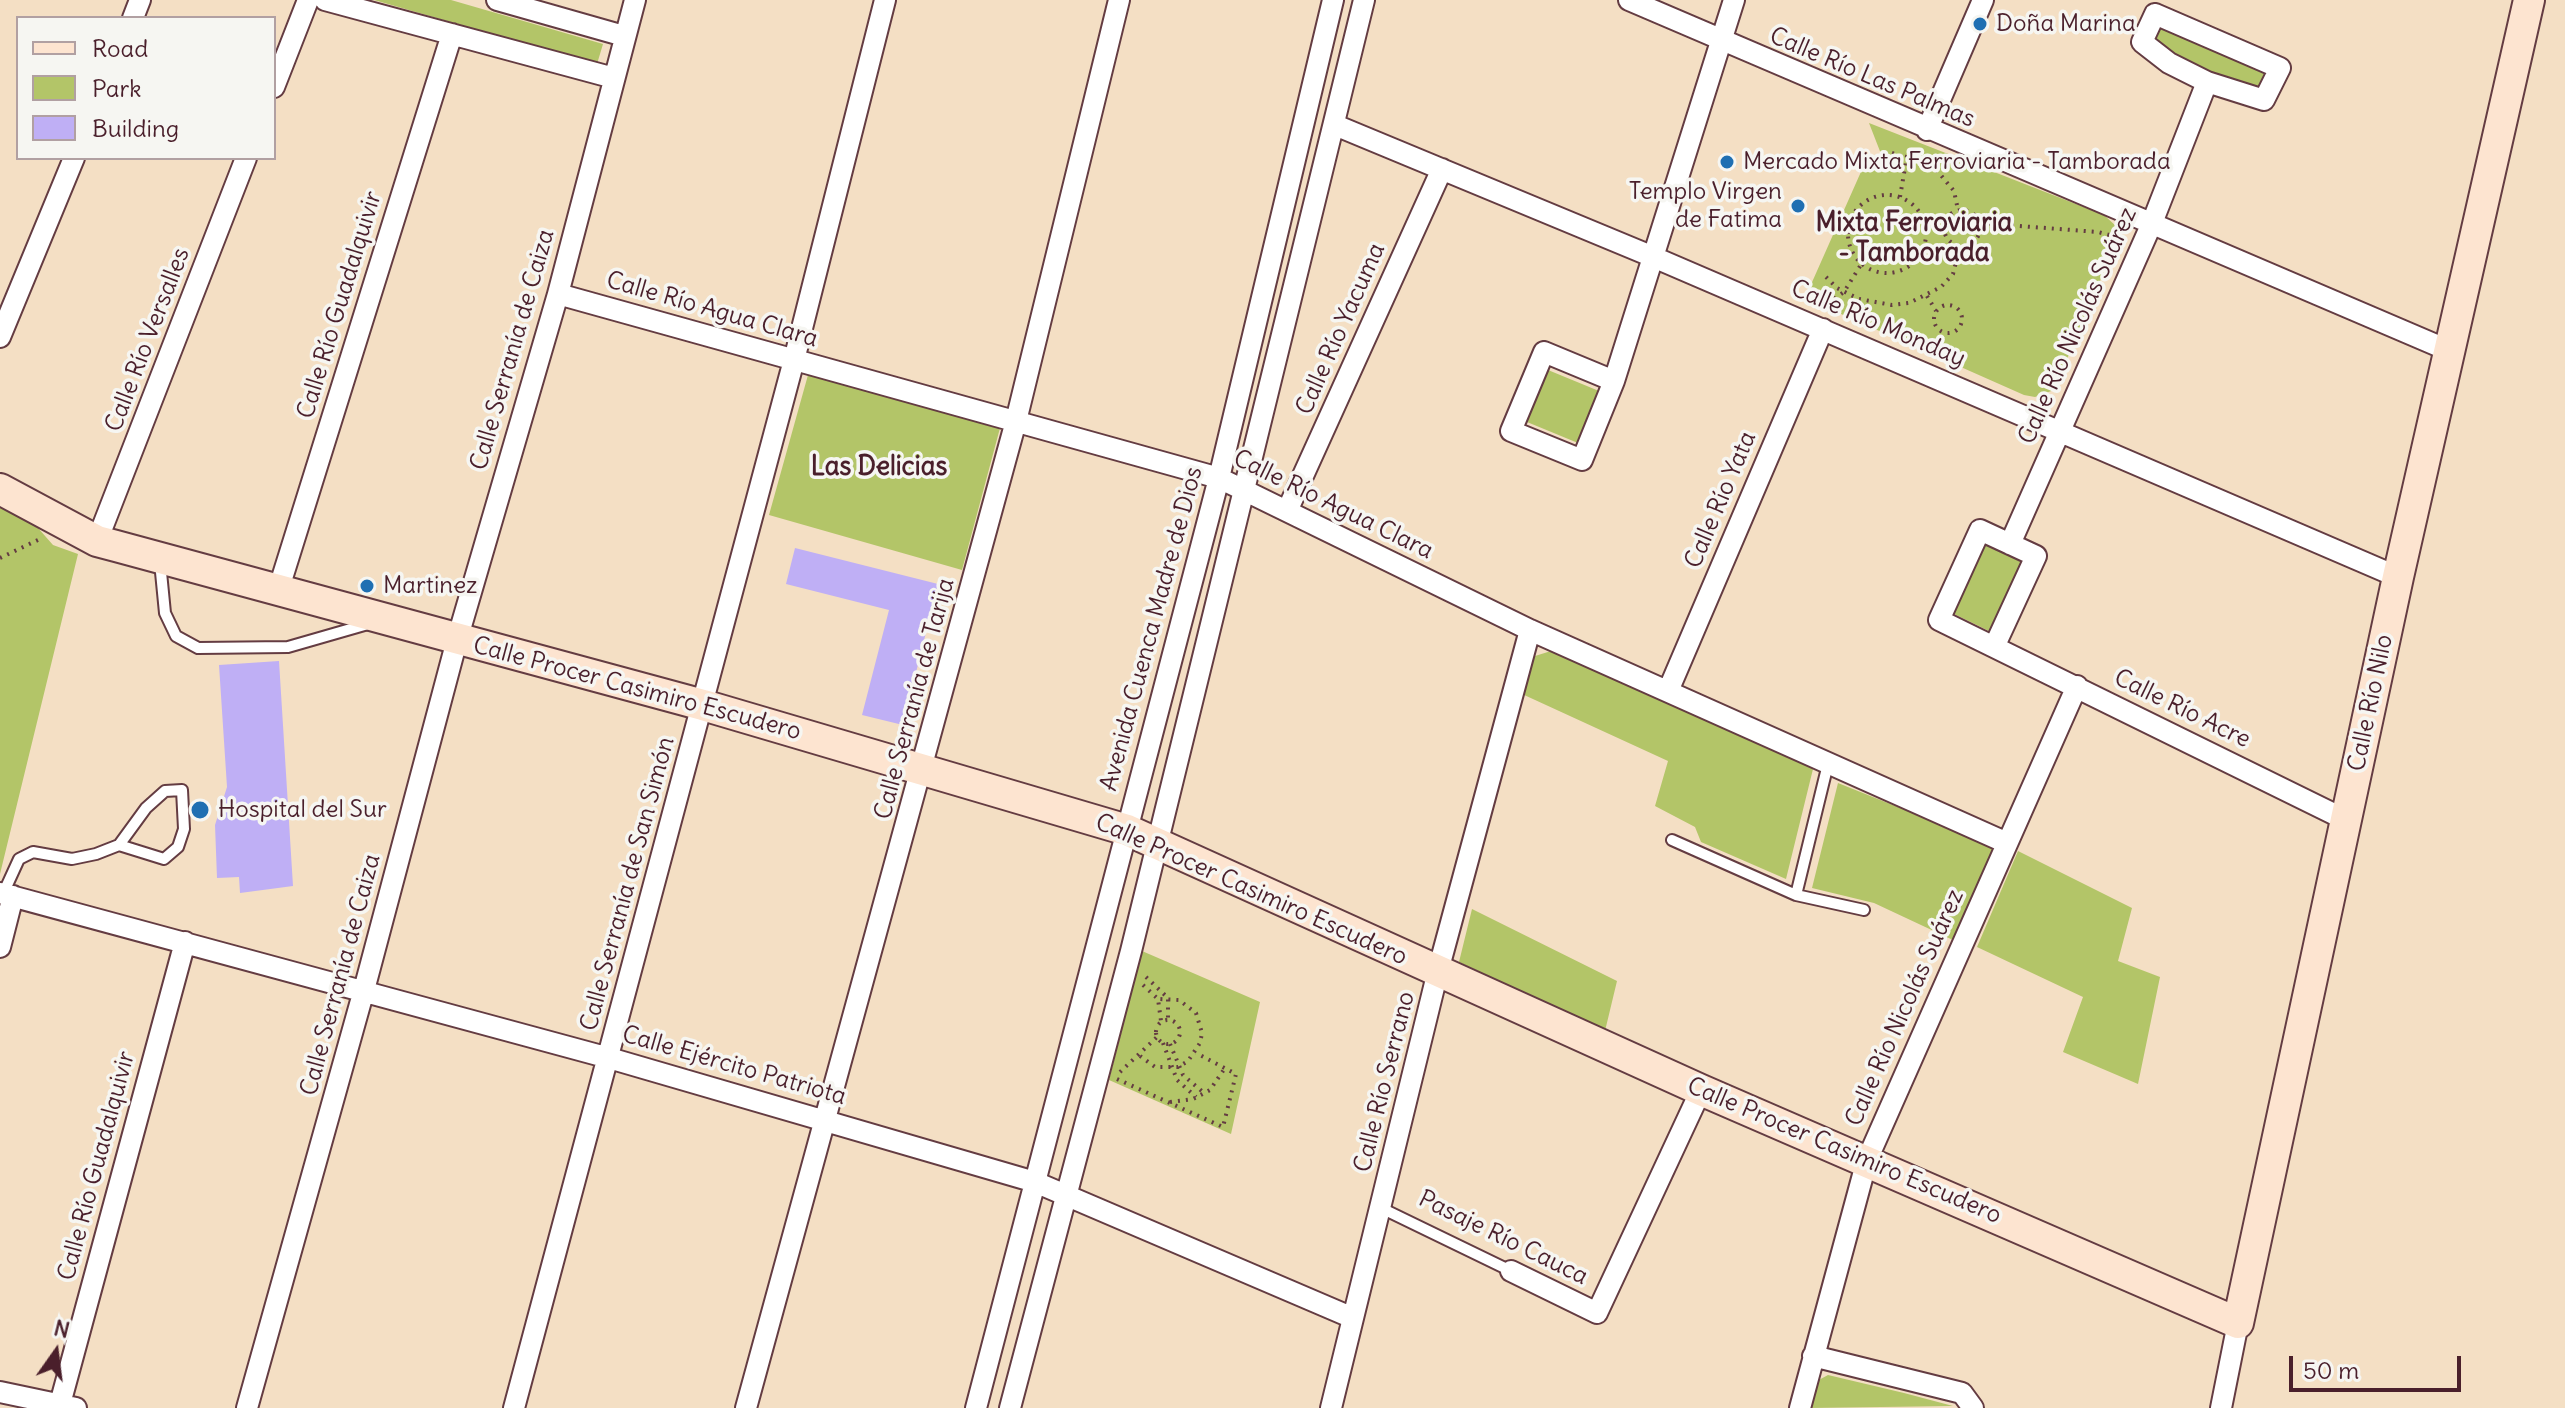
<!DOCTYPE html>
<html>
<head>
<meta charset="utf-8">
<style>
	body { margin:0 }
	#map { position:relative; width:2565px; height:1408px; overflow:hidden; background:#f4dfc4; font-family:Delius,sans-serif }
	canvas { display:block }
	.legend { position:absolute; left:16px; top:16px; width:260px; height:144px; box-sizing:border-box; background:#f6f6f2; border:2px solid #b1a0a2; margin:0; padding:10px 14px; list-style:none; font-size:24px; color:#4a1f2b }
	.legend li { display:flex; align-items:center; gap:16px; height:40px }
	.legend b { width:40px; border:2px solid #b1a0a2 }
	.north { position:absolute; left:16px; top:1312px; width:80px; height:80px; -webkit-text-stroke:6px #f6f6f2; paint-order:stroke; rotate:14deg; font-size:22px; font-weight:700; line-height:32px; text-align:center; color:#4a1f2b }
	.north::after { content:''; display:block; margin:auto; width:28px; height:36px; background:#4a1f2b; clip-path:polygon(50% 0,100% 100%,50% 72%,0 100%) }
	.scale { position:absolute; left:2289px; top:1356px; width:172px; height:36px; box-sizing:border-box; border:4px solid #4a1f2b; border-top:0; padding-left:10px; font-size:24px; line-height:28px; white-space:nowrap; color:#4a1f2b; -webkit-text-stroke:6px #f6f6f2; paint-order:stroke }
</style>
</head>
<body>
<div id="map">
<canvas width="2565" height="1408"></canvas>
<ul class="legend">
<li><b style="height:10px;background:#fde4d0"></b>Road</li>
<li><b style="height:22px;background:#b3c568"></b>Park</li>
<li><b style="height:22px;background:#bfaff5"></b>Building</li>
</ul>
<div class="north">N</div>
<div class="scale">50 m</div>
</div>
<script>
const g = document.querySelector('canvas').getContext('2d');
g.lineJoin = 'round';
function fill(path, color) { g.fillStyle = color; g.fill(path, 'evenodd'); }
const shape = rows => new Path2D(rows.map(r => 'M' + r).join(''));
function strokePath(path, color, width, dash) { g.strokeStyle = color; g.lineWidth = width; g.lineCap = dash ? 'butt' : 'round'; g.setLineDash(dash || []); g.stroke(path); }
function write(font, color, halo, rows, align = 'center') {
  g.font = font + ' Delius,sans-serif'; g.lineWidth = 7; g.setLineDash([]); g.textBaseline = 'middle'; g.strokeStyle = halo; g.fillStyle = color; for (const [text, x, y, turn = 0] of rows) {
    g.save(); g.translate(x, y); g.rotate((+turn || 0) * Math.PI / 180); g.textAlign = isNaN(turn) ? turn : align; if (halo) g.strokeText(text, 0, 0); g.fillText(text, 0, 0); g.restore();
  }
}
fill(shape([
	[374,0,451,0,603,44,597,64],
	[2160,25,2269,72,2259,90,2208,74,2174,57,2152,40],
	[1869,123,2104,215,2117,227,2119,236,2054,390,2035,397,2024,395,1805,298,1864,165,1883,159],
	[1548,370,1599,391,1578,443,1527,422],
	[808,375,1000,428,962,570,769,515],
	[0,506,38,528,53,545,78,554,0,874],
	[1983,543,2026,563,1993,633,1950,612],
	[1551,651,1684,706,1813,769,1786,879,1701,842,1695,827,1655,806,1668,761,1522,694,1535,656],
	[1838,783,1995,846,1953,940,1874,903,1812,888],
	[2018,851,2132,908,2118,961,2160,977,2138,1084,2063,1052,2083,997,1977,947],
	[1472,909,1617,981,1605,1031,1459,962],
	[1142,951,1260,1002,1231,1134,1109,1080],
	[1828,1375,1904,1393,1953,1406,1809,1408,1817,1381]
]), '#b3c568');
fill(shape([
	[795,548,938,584,903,725,862,715,889,610,786,584],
	[279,661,293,886,240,893,239,877,217,878,215,825,227,787,219,665]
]), '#bfaff5');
const service = shape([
	[160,562,165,613,176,636,198,648,288,647,368,624],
	[1672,840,1796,895,1864,910],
	[3,894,19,859,33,852,72,859,96,854,119,845,146,808,165,791,182,790,184,829,178,847,164,859,119,845],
	[1796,895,1828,764],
	[1381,1208,1511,1271]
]);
const minor = shape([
	[325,0,614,78],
	[497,0,624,36],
	[1629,0,2450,351],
	[2155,14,2280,68,2264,100,2207,82,2169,63,2142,42,2155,14],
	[133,18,140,0],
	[274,87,308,0],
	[1335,125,1651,256,2398,577],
	[1927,130,1983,0],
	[558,294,1219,478,1530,630,2007,843],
	[0,337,74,158],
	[1544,352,1614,381,1582,460,1511,431,1544,352],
	[1614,381,1734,0],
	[1287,511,1442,169],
	[97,541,246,158],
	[2010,544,2152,223,2207,82],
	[278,591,452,34],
	[1995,645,2036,556,1980,530,1939,620,2346,820],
	[1668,691,1823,329],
	[0,893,609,1058,1035,1182,1353,1318],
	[0,947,13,896],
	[1511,1271,1597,1313,1701,1090],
	[1813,1356,1962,1393,1973,1408],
	[0,1392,76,1408],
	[60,1404,185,942],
	[247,1408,364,990,457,640,558,294,635,0],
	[514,1408,794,360,885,0],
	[746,1408,1016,421,1119,0],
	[976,1408,1219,478,1333,0],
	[1010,1408,1131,951,1364,0],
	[1331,1408,1438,971,1530,630],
	[1800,1408,1867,1160,2077,686],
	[2221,1408,2238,1323]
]);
const secondary = shape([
	[0,489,97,541,116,546,703,705,1127,830,1701,1090,2238,1323,2398,577,2529,0]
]);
strokePath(service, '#643c42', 14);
strokePath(minor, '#643c42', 24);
strokePath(secondary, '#643c42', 34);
strokePath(shape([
	[1892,153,1934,167,1954,191,1958,210],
	'1848 234a39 39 0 1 1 78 0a39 39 0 1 1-78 0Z',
	[1900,197,1907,156,1914,147],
	'1944 228a18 18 0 1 1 36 0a18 18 0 1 1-36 0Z',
	[1980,223,2098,232,2124,239],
	[1826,277,1837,288,1859,299,1892,305,1909,303,1941,287,1953,274,1960,246],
	[1927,296,1936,311],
	'1934 319a14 14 0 1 1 28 0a14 14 0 1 1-28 0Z',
	[1826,311,1828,303,1844,292,1862,263],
	[0,558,40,539],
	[1146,977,1168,998,1168,1020],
	[1143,985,1158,999,1161,1021],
	'1156 1032a12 12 0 1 1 24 0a12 12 0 1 1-24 0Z',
	[1163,1043,1177,1080,1196,1097],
	[1170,1044,1183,1075,1204,1093],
	[1140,1056,1155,1067,1178,1067,1188,1061,1200,1043,1202,1033,1196,1013,1179,1000,1158,999],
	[1120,1072,1157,1037],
	[1117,1079,1223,1127,1236,1074,1196,1053],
	[1170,1102,1193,1099,1210,1090,1225,1068]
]), '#643c42', 4, [2, 6]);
strokePath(service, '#fff', 10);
strokePath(minor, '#fff', 20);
strokePath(secondary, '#fde4d0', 30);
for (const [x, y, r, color] of [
	[1980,24,8,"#1f6fb2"],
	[1727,162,8,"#1f6fb2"],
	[1798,206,8,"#1f6fb2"],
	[367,586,8,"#1f6fb2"],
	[200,810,10,"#1f6fb2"]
]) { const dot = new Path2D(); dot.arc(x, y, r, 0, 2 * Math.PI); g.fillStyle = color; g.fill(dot); strokePath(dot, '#f6f6f2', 3); }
write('24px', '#4a1f2b', '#f6f6f2', [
	["Doña Marina",1996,24],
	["Mercado Mixta Ferroviaria - Tamborada",1743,162],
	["Templo Virgen",1782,192,"right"],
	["de Fatima",1782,220,"right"],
	["Martinez",383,586],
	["Hospital del Sur",218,810]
], 'left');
write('24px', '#4a1f2b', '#f6f6f2', [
	["Calle Río Las Palmas",1872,78,23],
	["Calle Río Guadalquivir",340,305,-73],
	["Calle Río Agua Clara",712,310,16],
	["Calle Río Monday",1878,324,23],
	["Calle Río Nicolás Suárez",2078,326,-66],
	["Calle Río Yacuma",1341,329,-66],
	["Calle Río Versalles",148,340,-69],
	["Calle Serranía de Caiza",513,350,-74],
	["Calle Río Yata",1721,500,-67],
	["Calle Río Agua Clara",1333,505,26],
	["Avenida Cuenca Madre de Dios",1152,629,-75],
	["Calle Procer Casimiro Escudero",637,689,15],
	["Calle Serranía de Tarija",915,699,-75],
	["Calle Río Nilo",2371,703,-78],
	["Calle Río Acre",2182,709,26],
	["Calle Serranía de San Simón",628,884,-75],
	["Calle Procer Casimiro Escudero",1251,890,24],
	["Calle Serranía de Caiza",341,975,-75],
	["Calle Río Nicolás Suárez",1905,1008,-66],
	["Calle Ejército Patriota",734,1066,16],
	["Calle Río Serrano",1385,1082,-76],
	["Calle Procer Casimiro Escudero",1844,1151,23],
	["Calle Río Guadalquivir",97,1166,-75],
	["Pasaje Río Cauca",1503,1238,26]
]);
write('bold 26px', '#4a1f2b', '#f6f6f2', [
	["Mixta Ferroviaria",1914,224],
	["- Tamborada",1914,254],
	["Las Delicias",879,468]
]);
</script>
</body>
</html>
